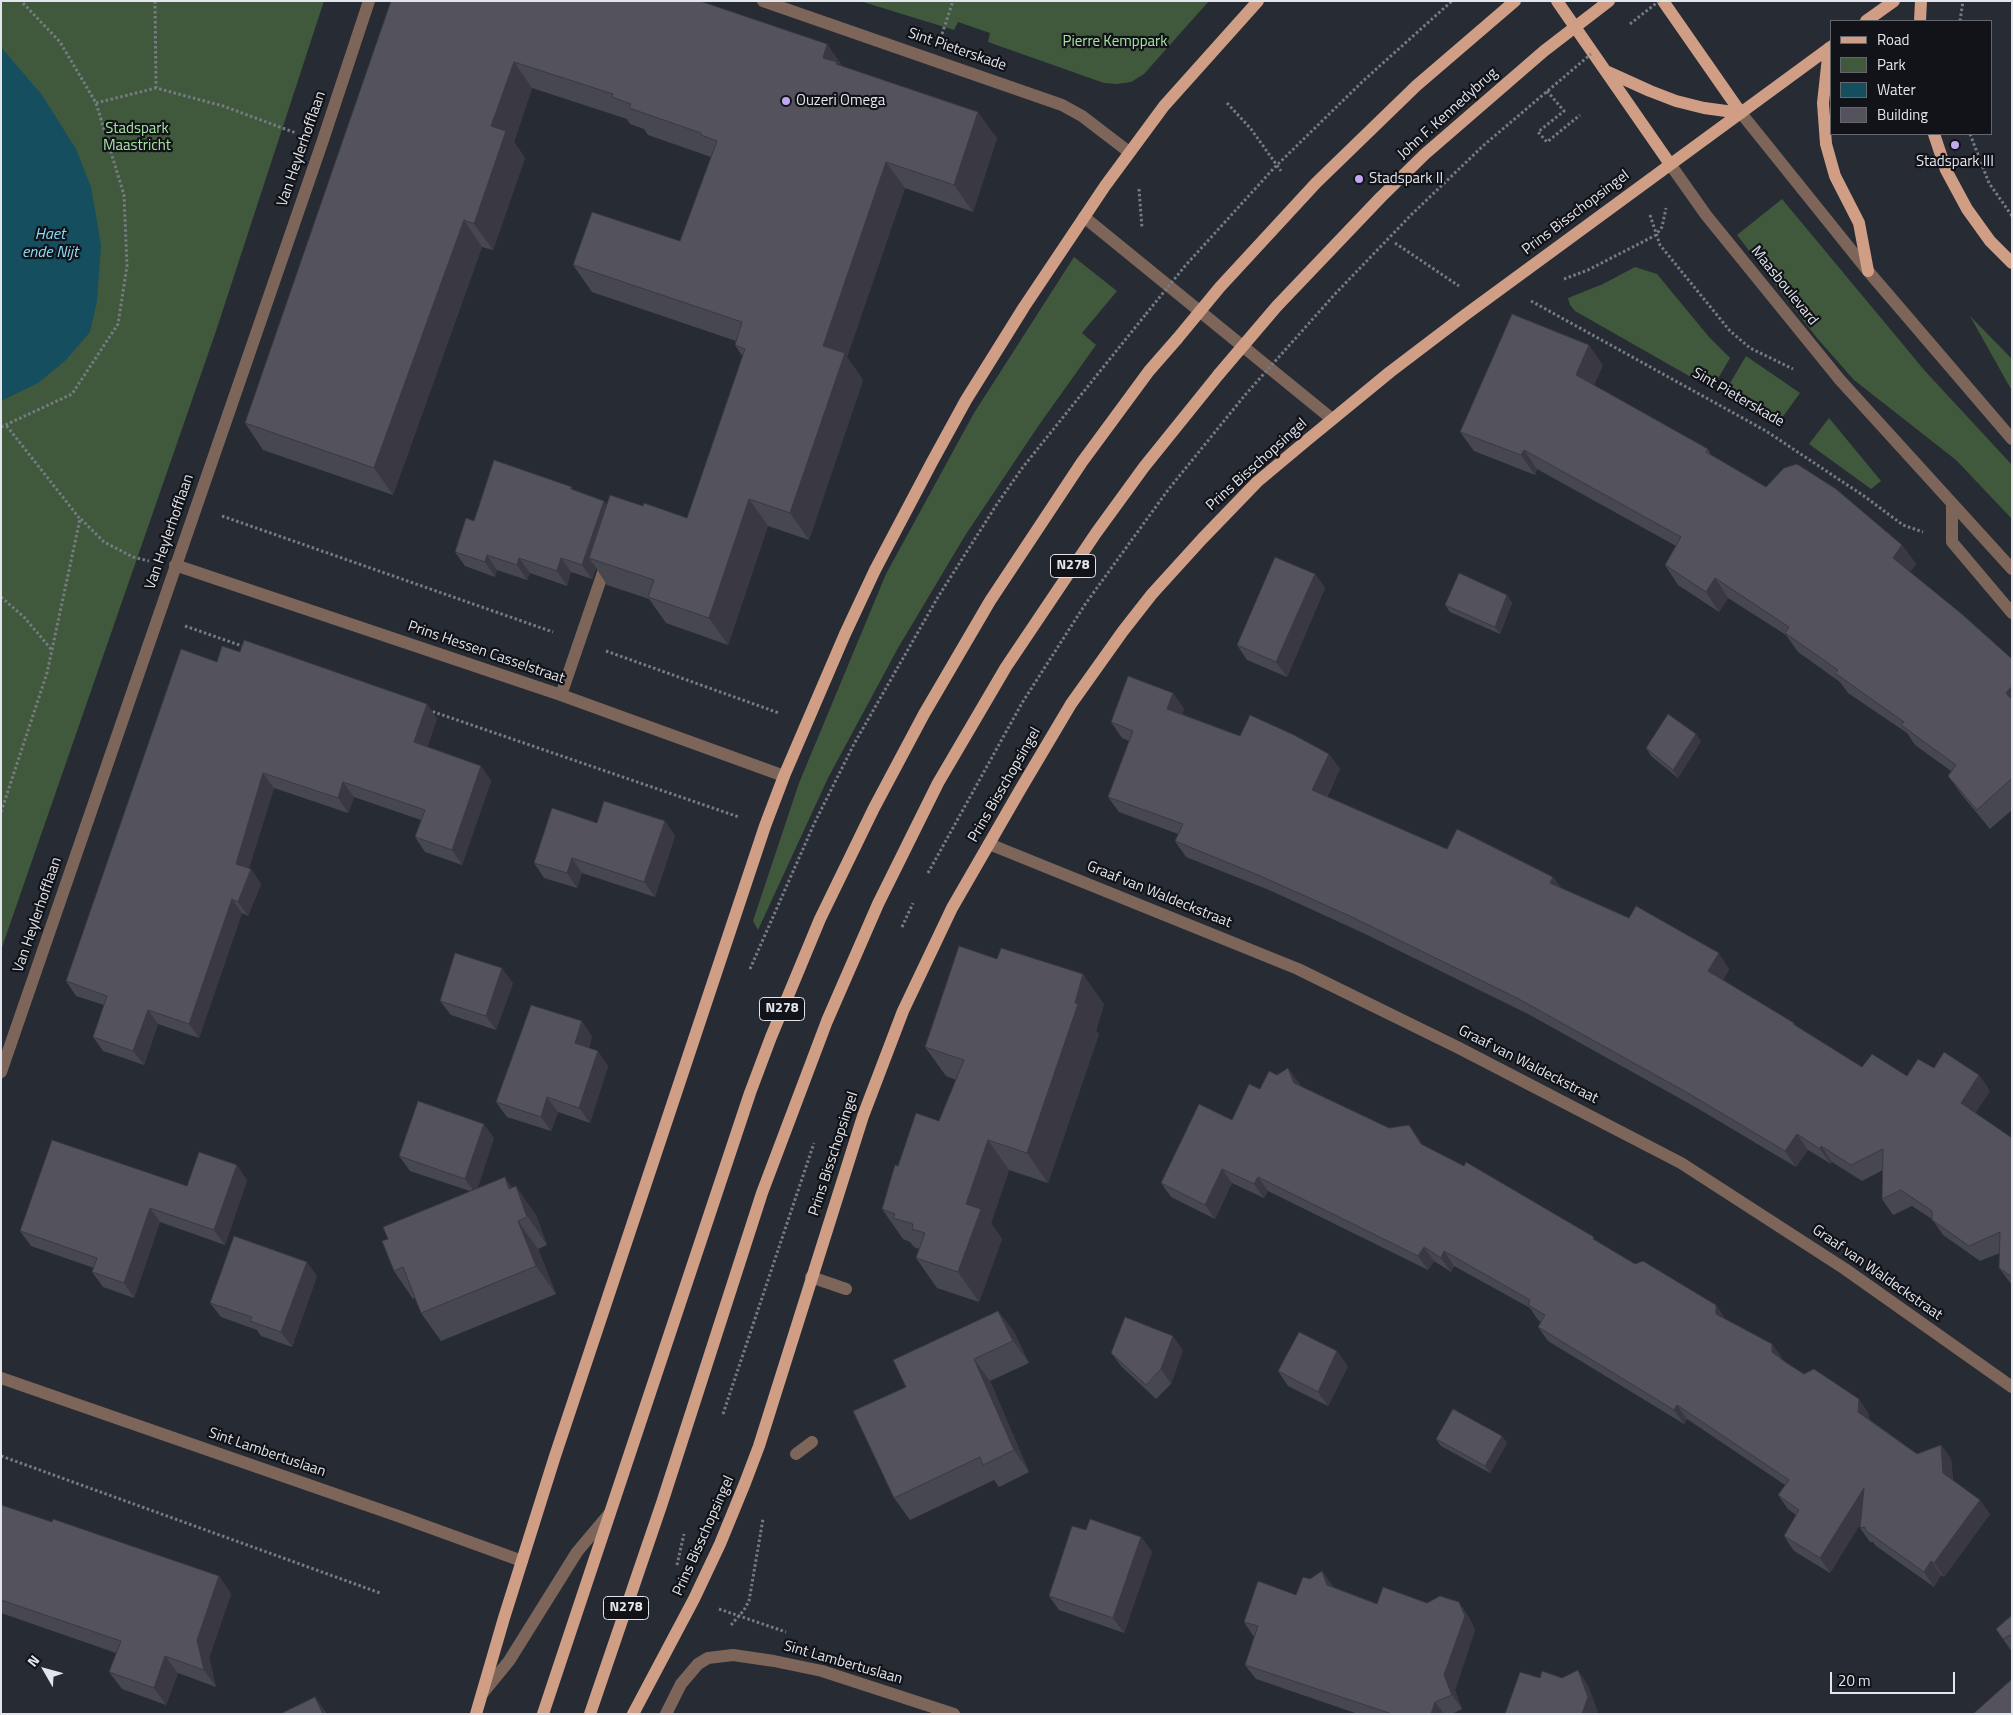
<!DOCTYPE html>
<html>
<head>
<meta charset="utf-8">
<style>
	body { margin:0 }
	#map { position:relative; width:2013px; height:1715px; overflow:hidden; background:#262b34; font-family:"Titillium Web",sans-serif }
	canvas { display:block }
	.frame { position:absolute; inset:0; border:2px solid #e2e5eb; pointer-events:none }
	.legend { position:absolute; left:1830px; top:20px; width:162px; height:115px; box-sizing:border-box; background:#111318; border:1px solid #65676c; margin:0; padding:6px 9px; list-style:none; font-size:15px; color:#e2e5eb }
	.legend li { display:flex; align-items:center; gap:10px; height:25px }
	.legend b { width:25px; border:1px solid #65676c }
	.north { position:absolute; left:20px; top:1645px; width:50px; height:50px; -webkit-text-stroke:4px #111318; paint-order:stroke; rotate:308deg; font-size:14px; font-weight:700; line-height:20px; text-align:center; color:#e2e5eb }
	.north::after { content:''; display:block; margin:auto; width:18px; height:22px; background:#e2e5eb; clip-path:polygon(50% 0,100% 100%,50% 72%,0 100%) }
	.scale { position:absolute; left:1830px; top:1672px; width:125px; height:22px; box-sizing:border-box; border:2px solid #e2e5eb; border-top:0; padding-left:6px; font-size:15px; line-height:18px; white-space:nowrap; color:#e2e5eb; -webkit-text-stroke:4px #111318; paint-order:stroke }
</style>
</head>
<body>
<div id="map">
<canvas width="2013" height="1715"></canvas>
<div class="frame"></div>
<ul class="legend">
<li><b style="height:6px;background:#cf9e85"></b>Road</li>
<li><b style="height:14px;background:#40593d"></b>Park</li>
<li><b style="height:14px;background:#154e5f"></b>Water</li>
<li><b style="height:14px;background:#53525d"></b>Building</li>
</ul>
<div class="north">N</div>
<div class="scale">20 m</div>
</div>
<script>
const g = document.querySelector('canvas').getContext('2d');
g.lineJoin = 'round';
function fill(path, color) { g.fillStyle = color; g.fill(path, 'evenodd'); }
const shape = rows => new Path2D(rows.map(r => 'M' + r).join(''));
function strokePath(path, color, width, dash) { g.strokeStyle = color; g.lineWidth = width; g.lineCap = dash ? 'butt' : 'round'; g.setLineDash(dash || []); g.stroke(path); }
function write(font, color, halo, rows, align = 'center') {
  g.font = font + ' "Titillium Web",sans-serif'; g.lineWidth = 4.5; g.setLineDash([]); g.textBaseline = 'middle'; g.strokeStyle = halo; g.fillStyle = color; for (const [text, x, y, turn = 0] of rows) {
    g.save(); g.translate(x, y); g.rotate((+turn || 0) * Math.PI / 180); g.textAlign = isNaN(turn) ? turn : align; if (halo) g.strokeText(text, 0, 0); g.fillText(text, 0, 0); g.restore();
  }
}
fill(shape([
	[1,1,324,1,216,331,1,950],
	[860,1,1209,1,1144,74,1131,82,1117,84,1104,83,988,42,990,33,958,22,954,30],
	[1782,199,1925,371,2012,465,2012,519,1956,460,1854,380,1817,338,1737,235],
	[1074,257,1117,291,1082,333,1096,345,1039,425,966,534,898,648,828,778,758,930,753,921,799,783,886,574,974,413],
	[1635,267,1657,274,1709,337,1730,358,1712,389,1575,311,1570,305,1568,298,1603,284],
	[1970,316,2012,359,2012,391],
	[1746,356,1800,393,1777,425,1723,395],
	[1829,418,1881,481,1871,489,1809,444]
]), '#40593d');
fill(shape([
	[1,47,42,95,76,149,91,187,101,245,97,301,90,332,66,360,38,383,1,401]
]), '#154e5f');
strokePath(shape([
	[155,1,156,88],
	[1960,21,1963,1],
	[942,34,953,1],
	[1547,91,1564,111,1538,132,1547,142,1580,115],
	[96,103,156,88,223,106,296,133],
	[1227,103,1251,129,1281,171],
	[1970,134,1989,183,2012,216],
	[1139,189,1142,228],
	[1650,215,1660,245,1730,331,1750,348,1793,369],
	[1395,243,1459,286],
	[1564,279,1588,270,1656,235,1662,227,1666,208],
	[1531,301,1766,431,1864,496,1903,525,1923,532],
	[1,427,72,394,118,324,127,266,124,195,96,103,60,42,21,1],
	[222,516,553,632],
	[81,519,104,542,133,557,149,561],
	[1,597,24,617,51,649],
	[185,626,245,647],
	[606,651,779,713],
	[428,710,739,817],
	[1,812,47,673,80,519,6,425],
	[928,873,1022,703,1086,603,1168,490,1245,395],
	[902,927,913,903],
	[750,969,814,824,854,744,938,597,997,504,1023,467,1146,314],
	[723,1414,814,1143],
	[1,1456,380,1593],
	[677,1565,684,1534],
	[719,1609,786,1632],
	[731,1625,744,1610,749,1601,763,1519]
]), '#777b83', 3, [2.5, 2.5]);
strokePath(shape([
	[763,1,1062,105,1082,116,1129,152],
	[1741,113,1868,271,2012,439],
	[1670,164,1706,215,1840,380,2012,569],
	[1084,217,1332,419],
	[1952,504,1952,542,2012,613],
	[175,565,561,695,784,776],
	[561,695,607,561],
	[989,844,1298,969,1459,1048,1681,1163,1845,1269,2012,1387],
	[1,1072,322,143,369,1],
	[811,1277,846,1289],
	[1,1378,398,1516,522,1561],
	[796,1454,812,1442],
	[482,1694,509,1661,577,1552,609,1514],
	[666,1714,681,1684,698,1664,708,1658,733,1655,774,1661,822,1671,954,1714]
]), '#7d6559', 12);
strokePath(shape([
	[1557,1,1670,164],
	[1663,1,1741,113],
	[1866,21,1894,1],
	[1920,21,1921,1],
	[1829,48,1823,103,1826,144,1835,176,1859,223,1868,271],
	[1608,72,1650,91,1676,101,1704,108,1741,113],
	[1934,134,1946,170,1967,209,1990,241,2012,263],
	[476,1714,504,1618,555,1456,765,826,784,776,845,634,875,570,932,462,966,400,1024,307,1105,186,1164,106,1258,1],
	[543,1714,750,1093,771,1037,820,919,874,808,924,714,990,601,1082,462,1149,371,1177,339],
	[590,1714,662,1503,762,1193,827,1021,878,904,938,783,1006,667,1096,533,1144,467,1219,374],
	[633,1714,694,1599,720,1544,745,1483,759,1446,863,1116,903,1011,952,908,1020,790,1071,704,1123,631,1152,594,1202,539,1257,482,1306,441,1390,372,1465,315,1832,46]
]), '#cf9e85', 12);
strokePath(shape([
	[1630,24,1659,1],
	[1146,314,1185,266,1274,168,1363,81,1452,1],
	[1245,395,1335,294,1411,215,1484,145,1591,54]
]), '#777b83', 3, [2.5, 2.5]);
strokePath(shape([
	[1177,339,1220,287,1316,183,1416,86,1515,1],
	[1219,374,1277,306,1381,197,1425,154,1544,51,1609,1]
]), '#cf9e85', 12);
fill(shape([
	[391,1,827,44,842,66,997,138,973,212,905,188,847,357,863,380,809,540,768,526,728,645,666,623,649,599,607,585,596,568,592,579,571,572,567,586,530,573,527,580,497,570,495,577,465,566,455,552,474,521,574,491,604,501,607,506,643,506,687,518,743,357,735,345,736,341,592,292,573,265,680,241,711,157,648,135,644,129,630,124,627,119,532,88,514,142,525,158,493,250,482,247,393,495,263,450,245,423],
	[1603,365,1594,385,1708,449,1711,455,1766,487,1902,545,1916,564,1910,572,2012,659,2012,810,1990,829,1962,795,1948,776,1951,771,1915,745,1907,733,1848,693,1840,682,1798,652,1786,635,1728,598,1719,612,1678,585,1665,565,1676,546,1537,469,1535,475,1474,451,1460,432],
	[1315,574,1325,588,1287,677,1247,660,1237,645],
	[1507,595,1512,603,1500,634,1450,612,1445,605],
	[240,652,427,704,437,719,427,747,481,766,491,781,462,865,425,852,415,837,421,820,354,797,348,813,274,788,249,868,251,869,261,884,248,916,242,913,199,1038,158,1024,144,1065,103,1051,93,1037,104,1005,76,996,66,981],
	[1173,693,1184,709,1182,714,1240,736,1329,754,1340,769,1327,797,1447,849,1553,877,1561,888,1729,969,1723,980,1794,1023,1797,1027,1862,1067,1907,1076,1934,1068,1979,1075,1990,1091,1975,1113,2012,1138,2012,1285,1999,1268,2000,1253,1980,1261,1943,1235,1932,1219,1912,1206,1893,1215,1882,1199,1883,1170,1862,1181,1832,1162,1831,1164,1808,1150,1796,1167,1697,1108,1528,1014,1363,933,1269,890,1186,857,1175,841,1178,834,1119,812,1108,797,1129,741,1122,738,1111,722],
	[1701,741,1678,778,1651,756,1646,748],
	[665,821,675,836,655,897,582,873,577,888,544,878,534,863],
	[997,959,1104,1004,1096,1031,1099,1034,1048,1183,1009,1170,991,1223,1002,1239,979,1302,937,1288,916,1258,919,1249,914,1247,910,1242,903,1239,882,1209,898,1166,939,1121,956,1080,946,1076,925,1047],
	[513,983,496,1030,451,1015,440,1001],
	[592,1036,589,1048,608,1066,590,1123,558,1112,551,1131,507,1117,496,1102],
	[1277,1075,1299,1083,1300,1086,1389,1128,1409,1125,1423,1146,1597,1241,1635,1264,1716,1305,1725,1319,1772,1344,1782,1358,1782,1360,1869,1414,1869,1419,1917,1454,1941,1445,1951,1459,1953,1480,1990,1514,1944,1577,1941,1575,1934,1587,1876,1546,1873,1542,1870,1542,1860,1528,1860,1524,1830,1573,1794,1551,1784,1536,1796,1515,1788,1509,1778,1495,1785,1485,1687,1419,1684,1424,1548,1341,1538,1327,1541,1322,1538,1320,1530,1308,1454,1266,1451,1272,1434,1261,1428,1270,1268,1191,1264,1198,1232,1183,1215,1219,1171,1197,1161,1183,1232,1120,1260,1089],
	[494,1138,477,1188,512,1188,536,1215,547,1245,538,1249,556,1294,441,1341,421,1313,415,1298,413,1299,394,1271,388,1239,470,1191,410,1171,399,1156],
	[247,1180,225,1245,160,1222,134,1298,103,1287,92,1272,94,1268,31,1246,20,1231],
	[317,1276,292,1347,261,1336,257,1330,221,1317,210,1303],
	[998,1311,1014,1332,1029,1363,990,1381,1029,1472,999,1487,994,1480,910,1520,894,1498,906,1387],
	[1183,1350,1171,1384,1156,1399,1122,1367,1111,1353],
	[1348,1366,1328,1406,1288,1386,1278,1371],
	[1436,1439,1507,1443,1490,1473,1441,1446],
	[1,1505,52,1522,219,1576,231,1594,209,1658,216,1687,178,1673,166,1705,122,1689,109,1672,116,1653,1,1613],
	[1086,1530,1141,1537,1152,1552,1124,1633,1059,1610,1049,1596],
	[1322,1571,1333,1587,1377,1604,1427,1603,1469,1617,1475,1630,1455,1690,1462,1709,1452,1714,1358,1714,1256,1679,1245,1665,1254,1637,1244,1622,1296,1595,1310,1579],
	[2012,1615,2012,1652,2003,1639]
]), '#474750');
fill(shape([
	[827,44,846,71,823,58],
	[514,62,532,88,514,142,525,158,493,250,474,224,491,126],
	[978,112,997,138,973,212,954,185],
	[886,162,905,188,847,357,863,380,809,540,790,513,823,346],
	[464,220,482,247,393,495,374,468],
	[1589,345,1603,365,1590,394,1576,375],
	[1524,450,1537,469,1535,475,1521,455],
	[749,499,768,526,728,645,709,618],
	[604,501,614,516,589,558,596,568,592,579,582,565],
	[1902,545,1916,564,1906,577,1893,558],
	[487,555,497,570,495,577,485,562],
	[519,558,530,573,527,580,517,565],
	[561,558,571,572,567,586,557,571],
	[1315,574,1325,588,1287,677,1276,662],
	[1715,578,1728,598,1719,612,1706,592],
	[1507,595,1512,603,1500,634,1495,627],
	[2012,686,2012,701,2006,693],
	[1173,693,1184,709,1178,724,1167,709],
	[427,704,437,719,424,757,414,742],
	[1696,734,1701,741,1678,778,1673,770],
	[1329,754,1340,769,1322,805,1312,790],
	[481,766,491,781,462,865,452,850],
	[263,773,274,788,246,878,236,864],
	[343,782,354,797,348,813,338,798],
	[665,821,675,836,655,897,644,882],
	[572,858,582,873,577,888,567,873],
	[251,869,261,884,248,916,238,902],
	[1553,877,1564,892,1550,883],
	[232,899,242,913,199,1038,189,1024],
	[1719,953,1729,969,1719,987,1708,971],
	[502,968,513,983,496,1030,486,1016],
	[1083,974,1104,1004,1096,1031,1099,1034,1048,1183,1027,1153],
	[148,1010,158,1024,144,1065,133,1051],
	[582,1021,592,1036,585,1058,575,1043],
	[598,1051,608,1066,590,1123,579,1108],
	[1288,1068,1299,1083,1304,1097,1294,1083],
	[1979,1075,1990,1091,1972,1118,1961,1103],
	[547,1097,558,1112,551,1131,541,1117],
	[484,1124,494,1138,476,1194,465,1179],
	[1409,1125,1419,1139,1431,1159,1421,1144],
	[1797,1134,1808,1150,1796,1167,1785,1151],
	[988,1140,1009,1170,991,1223,1002,1239,979,1302,958,1272,966,1204],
	[1821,1146,1832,1162,1831,1164,1820,1149],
	[237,1165,247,1180,225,1245,214,1230],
	[1222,1169,1232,1183,1215,1219,1205,1205],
	[505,1177,521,1201,516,1186,536,1215,547,1245,509,1189],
	[1258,1177,1268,1191,1264,1198,1254,1184],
	[150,1208,160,1222,134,1298,124,1283],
	[518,1221,538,1249,556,1294,536,1266],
	[1424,1247,1434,1261,1428,1270,1418,1256],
	[1444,1251,1454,1266,1451,1272,1441,1258],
	[307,1262,317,1276,292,1347,281,1332],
	[1716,1305,1726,1320,1716,1314],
	[998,1311,1014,1332,1029,1363,1013,1341],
	[1173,1336,1183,1350,1171,1384,1161,1369],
	[1772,1344,1782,1358,1782,1367,1772,1352],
	[1337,1351,1348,1366,1328,1406,1318,1392],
	[974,1359,990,1381,1029,1472,1014,1450],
	[1859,1399,1869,1414,1868,1426,1858,1412],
	[1677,1405,1687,1419,1684,1424,1674,1410],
	[1502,1436,1507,1443,1490,1473,1485,1466],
	[1941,1445,1951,1459,1953,1487,1943,1473],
	[1864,1488,1874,1502,1830,1573,1820,1558],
	[1980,1500,1990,1514,1944,1577,1934,1563],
	[1141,1537,1152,1552,1124,1633,1113,1618],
	[1931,1561,1941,1575,1934,1587,1924,1572],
	[1322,1571,1333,1586,1338,1600,1327,1585],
	[219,1576,231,1594,209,1658,216,1687,204,1670,197,1640],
	[1459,1602,1469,1617,1475,1630,1455,1690,1462,1709,1452,1695,1444,1675],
	[165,1656,178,1673,166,1705,154,1688],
	[1578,1670,1588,1685,1598,1712,1597,1714,1582,1714],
	[315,1697,326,1712,327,1714,323,1714],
	[1435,1702,1444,1714,1431,1714]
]), '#3a3941');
const building = shape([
	[391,1,700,1,827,44,823,58,837,62,836,64,978,112,954,185,886,162,823,346,845,353,790,513,749,499,709,618,648,597,654,580,589,558,610,495,643,506,644,503,687,518,745,349,735,345,742,322,573,265,592,212,680,241,717,141,701,135,701,133,629,108,631,104,612,97,613,94,514,62,491,126,506,131,474,224,464,220,374,468,245,423,391,1],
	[1512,314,1589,345,1576,375,1708,449,1706,452,1766,487,1784,468,1797,464,1836,489,1902,545,1893,558,1963,615,2012,659,2012,686,2006,693,2012,700,2012,780,2011,779,1977,810,1948,776,1956,765,1901,725,1904,722,1835,673,1838,670,1785,633,1789,627,1715,578,1706,592,1665,565,1681,537,1524,450,1521,455,1460,432,1512,314],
	[494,460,572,487,571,489,604,501,582,565,561,558,557,571,519,558,517,565,487,555,485,562,455,552,466,518,474,521,494,460],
	[1275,557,1315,574,1276,662,1237,645,1275,557],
	[1459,573,1507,595,1495,627,1445,605,1459,573],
	[244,640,427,704,414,742,481,766,452,850,415,837,425,810,343,782,338,798,263,773,236,864,251,869,238,902,232,899,189,1024,148,1010,133,1051,93,1037,107,996,66,981,181,649,217,662,222,646,240,652,244,640],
	[1128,676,1173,693,1167,709,1240,736,1250,715,1294,735,1329,754,1312,790,1447,849,1457,829,1553,877,1550,883,1629,918,1636,906,1719,953,1708,971,1794,1023,1793,1024,1862,1067,1872,1054,1907,1076,1918,1059,1934,1068,1944,1052,1979,1075,1961,1103,2012,1138,2012,1277,1999,1268,2000,1232,1969,1246,1932,1220,1932,1211,1901,1190,1882,1199,1883,1149,1851,1165,1821,1146,1820,1149,1797,1134,1785,1151,1686,1092,1517,998,1352,917,1258,875,1175,841,1183,824,1108,797,1133,731,1111,722,1128,676],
	[1668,714,1696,734,1673,770,1646,748,1668,714],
	[604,801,665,821,644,882,572,858,567,873,534,863,552,808,597,823,604,801],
	[959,946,997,959,1001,948,1083,974,1075,1003,1078,1004,1027,1153,988,1140,966,1204,981,1209,958,1272,916,1258,925,1233,912,1229,913,1224,893,1218,895,1214,882,1209,895,1165,898,1166,916,1113,939,1121,964,1060,925,1047,959,946],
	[455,953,502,968,486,1016,440,1001,455,953],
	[531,1005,582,1021,575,1043,598,1051,579,1108,547,1097,541,1117,496,1102,531,1005],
	[1288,1068,1294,1083,1389,1128,1409,1125,1421,1144,1464,1166,1466,1162,1594,1237,1593,1239,1635,1264,1643,1261,1681,1284,1716,1305,1716,1314,1772,1344,1772,1352,1788,1364,1804,1374,1814,1369,1859,1399,1858,1412,1917,1454,1941,1445,1943,1473,1980,1500,1934,1563,1931,1561,1924,1572,1866,1531,1865,1527,1860,1528,1864,1488,1820,1558,1784,1536,1799,1510,1778,1495,1789,1480,1677,1405,1674,1410,1538,1327,1545,1315,1528,1305,1530,1300,1444,1251,1441,1258,1424,1247,1418,1256,1258,1177,1254,1184,1222,1169,1205,1205,1161,1183,1199,1104,1232,1120,1249,1084,1260,1089,1269,1071,1277,1075,1288,1068],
	[418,1101,484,1124,465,1179,399,1156,418,1101],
	[52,1140,187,1186,199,1152,237,1165,214,1230,150,1208,124,1283,92,1272,97,1258,20,1231,52,1140],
	[505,1177,509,1189,516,1186,527,1217,518,1221,536,1266,421,1313,403,1267,394,1271,382,1241,388,1239,383,1227,505,1177],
	[234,1236,307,1262,281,1332,250,1321,252,1317,210,1303,234,1236],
	[998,1311,1013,1341,974,1359,1014,1450,983,1465,980,1457,894,1498,853,1411,906,1387,893,1360,998,1311],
	[1125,1317,1173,1336,1161,1369,1146,1385,1111,1353,1125,1317],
	[1299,1332,1337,1351,1318,1392,1278,1371,1299,1332],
	[1453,1409,1502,1436,1485,1466,1436,1439,1453,1409],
	[1,1505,52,1522,53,1519,219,1576,197,1640,204,1670,165,1656,154,1688,109,1672,121,1641,1,1600,1,1505],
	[1090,1519,1141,1537,1113,1618,1049,1596,1072,1526,1086,1530,1090,1519],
	[1322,1571,1327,1585,1377,1604,1383,1587,1427,1603,1440,1596,1459,1602,1465,1616,1444,1675,1452,1695,1435,1702,1431,1714,1392,1714,1245,1665,1258,1626,1244,1622,1258,1581,1296,1595,1303,1577,1310,1579,1322,1571],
	[2012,1615,2012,1634,2003,1639,1996,1629,2012,1615],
	[1578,1670,1588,1697,1582,1714,1505,1714,1520,1672,1540,1678,1542,1671,1562,1678,1578,1670],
	[2012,1679,2012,1714,1973,1714,2012,1679],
	[315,1697,323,1714,280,1714,315,1697]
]);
fill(building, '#53525d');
strokePath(building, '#3a3941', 1);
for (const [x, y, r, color] of [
	[786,101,5,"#c2a7f2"],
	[1955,145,5,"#c2a7f2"],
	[1359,179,5,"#c2a7f2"]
]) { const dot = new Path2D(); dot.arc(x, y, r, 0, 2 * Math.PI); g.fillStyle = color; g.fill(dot); strokePath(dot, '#111318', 2); }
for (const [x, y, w] of [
	[1073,566,45],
	[782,1009,45],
	[626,1608,45]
]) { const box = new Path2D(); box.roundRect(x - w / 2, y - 11.5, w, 23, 4); g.fillStyle = '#111318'; g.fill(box); strokePath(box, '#e2e5eb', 1); }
write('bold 14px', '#e2e5eb', null, [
	["N278",1073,566],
	["N278",782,1009],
	["N278",626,1608]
]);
write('15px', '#a9e5a2', '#111318', [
	["Pierre Kemppark",1115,42],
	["Stadspark",137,129],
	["Maastricht",137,146]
]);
write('15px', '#e2e5eb', '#111318', [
	["Sint Pieterskade",957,50,19],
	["John F. Kennedybrug",1448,114,-42],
	["Van Heylerhofflaan",302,149,-71],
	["Prins Bisschopsingel",1576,213,-37],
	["Maasboulevard",1784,286,51],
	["Sint Pieterskade",1738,398,30],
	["Prins Bisschopsingel",1257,465,-42],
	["Van Heylerhofflaan",170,532,-71],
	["Prins Hessen Casselstraat",486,653,19],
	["Prins Bisschopsingel",1005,785,-60],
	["Graaf van Waldeckstraat",1159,895,22],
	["Van Heylerhofflaan",38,915,-71],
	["Graaf van Waldeckstraat",1528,1065,27],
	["Prins Bisschopsingel",834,1154,-72],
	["Graaf van Waldeckstraat",1877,1273,35],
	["Sint Lambertuslaan",267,1453,19],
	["Prins Bisschopsingel",704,1536,-66],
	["Sint Lambertuslaan",843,1663,16]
]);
write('15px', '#e2e5eb', '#111318', [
	["Ouzeri Omega",796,101],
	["Stadspark III",1955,162,"center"],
	["Stadspark II",1369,179]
], 'left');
write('italic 16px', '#8bdbf8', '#111318', [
	["Haet",50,235],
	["ende Nijt",50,253]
]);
</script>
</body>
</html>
